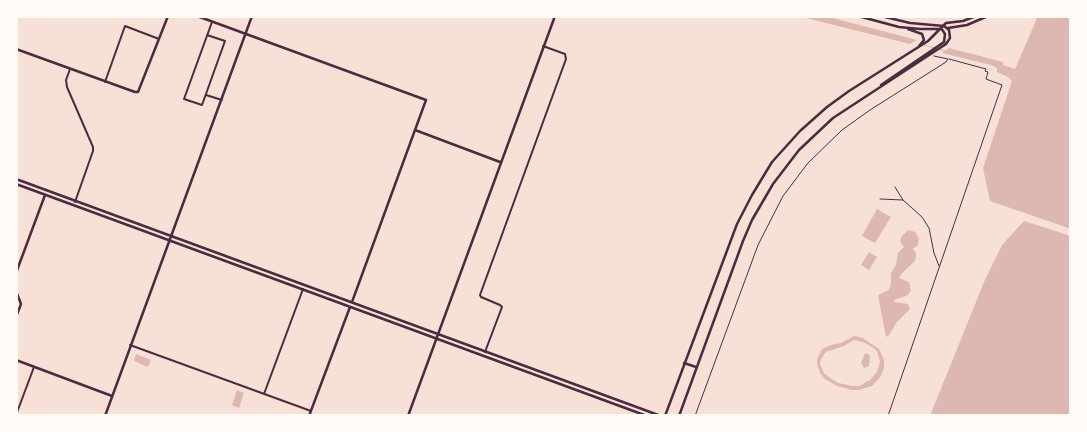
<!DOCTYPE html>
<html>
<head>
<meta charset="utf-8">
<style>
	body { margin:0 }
	#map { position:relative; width:1087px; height:432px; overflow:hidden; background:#f7e1d7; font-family:Jost,sans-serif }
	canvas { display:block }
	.frame { position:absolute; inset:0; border:18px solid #fffaf5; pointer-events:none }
</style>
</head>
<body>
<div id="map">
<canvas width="1087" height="432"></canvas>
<div class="frame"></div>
</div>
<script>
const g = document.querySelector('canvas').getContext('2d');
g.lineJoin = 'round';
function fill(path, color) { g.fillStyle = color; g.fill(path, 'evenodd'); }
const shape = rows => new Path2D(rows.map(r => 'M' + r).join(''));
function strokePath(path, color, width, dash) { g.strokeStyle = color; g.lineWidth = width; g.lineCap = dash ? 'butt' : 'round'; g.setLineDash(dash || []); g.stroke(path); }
fill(shape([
	[798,16,825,16,917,40,910,44],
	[1038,16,1071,16,1071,229,990,201,983,168,1012,81,1008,77,997,72,997,68,991,65,942,53,949,48,1003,62,1003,65,1015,69],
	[877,209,891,217,875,243,862,236],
	[1024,221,1071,236,1071,416,930,416,984,282,1002,245],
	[908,230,915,232,919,238,918,245,913,249,916,253,916,258,914,262,902,273,899,278,909,282,911,290,908,295,894,300,895,302,908,304,910,309,896,323,889,335,886,337,878,295,889,290,891,283,891,273,896,265,898,253,904,247,900,242,901,237],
	[869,252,877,257,869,270,861,265],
	[854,336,863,338,879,349,884,360,884,368,881,376,872,386,859,390,852,390,837,386,825,379,820,373,817,364,817,359,822,349,831,345,841,343],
	[854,340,863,342,872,347,877,351,880,361,877,372,870,380,859,386,853,386,838,383,829,377,824,373,820,364,821,359,826,352,844,346],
	[865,353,870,355,869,366,864,368,861,363],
	[136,354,151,360,148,367,134,361],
	[237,390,244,393,239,408,232,405]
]), '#dcb8b0');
strokePath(shape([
	[923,45,946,51]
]), '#dcb8b0', 1);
strokePath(shape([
	[895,187,903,200],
	[880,199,903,200,922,217,929,228,934,253,939,266],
	[695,416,758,245,783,196,808,163,842,130,870,110,946,62,948,59,934,56],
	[888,416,1002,85,986,79,988,72,985,71,986,69,949,59]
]), '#4a2c40', 1);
strokePath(shape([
	[207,35,225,41,202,105,184,99,212,22],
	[70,69,66,80,67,87,93,147,93,151,75,202],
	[105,82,125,26,159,39],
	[206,95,222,100],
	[130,345,311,411],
	[485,352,502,307,500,305,481,297,480,295,566,59,565,54,543,46],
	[264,394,303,289],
	[16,415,34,367]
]), '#4a2c40', 2);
strokePath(shape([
	[197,16,426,100,352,302],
	[858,16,899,27,920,29,940,29],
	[946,23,963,21,976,16],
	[948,28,967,25,988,16],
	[908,29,922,34,924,40,919,46],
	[16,49,135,92,138,92,168,16],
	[881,85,944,42,945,34,941,28],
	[415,130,500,162],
	[16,179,661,416],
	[16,184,647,416],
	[16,273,45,195],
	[16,291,21,304,16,317],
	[16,360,112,396],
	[684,363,696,367],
	[105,416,252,16],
	[309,416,350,307],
	[408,416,555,16],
	[665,416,737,224,752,195,772,162,800,131,827,107,849,91,928,41,946,23],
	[679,416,743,241,752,220,773,184,799,150,833,118,946,44,950,38,949,30,944,26,910,23,881,16]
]), '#4a2c40', 2.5);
</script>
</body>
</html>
